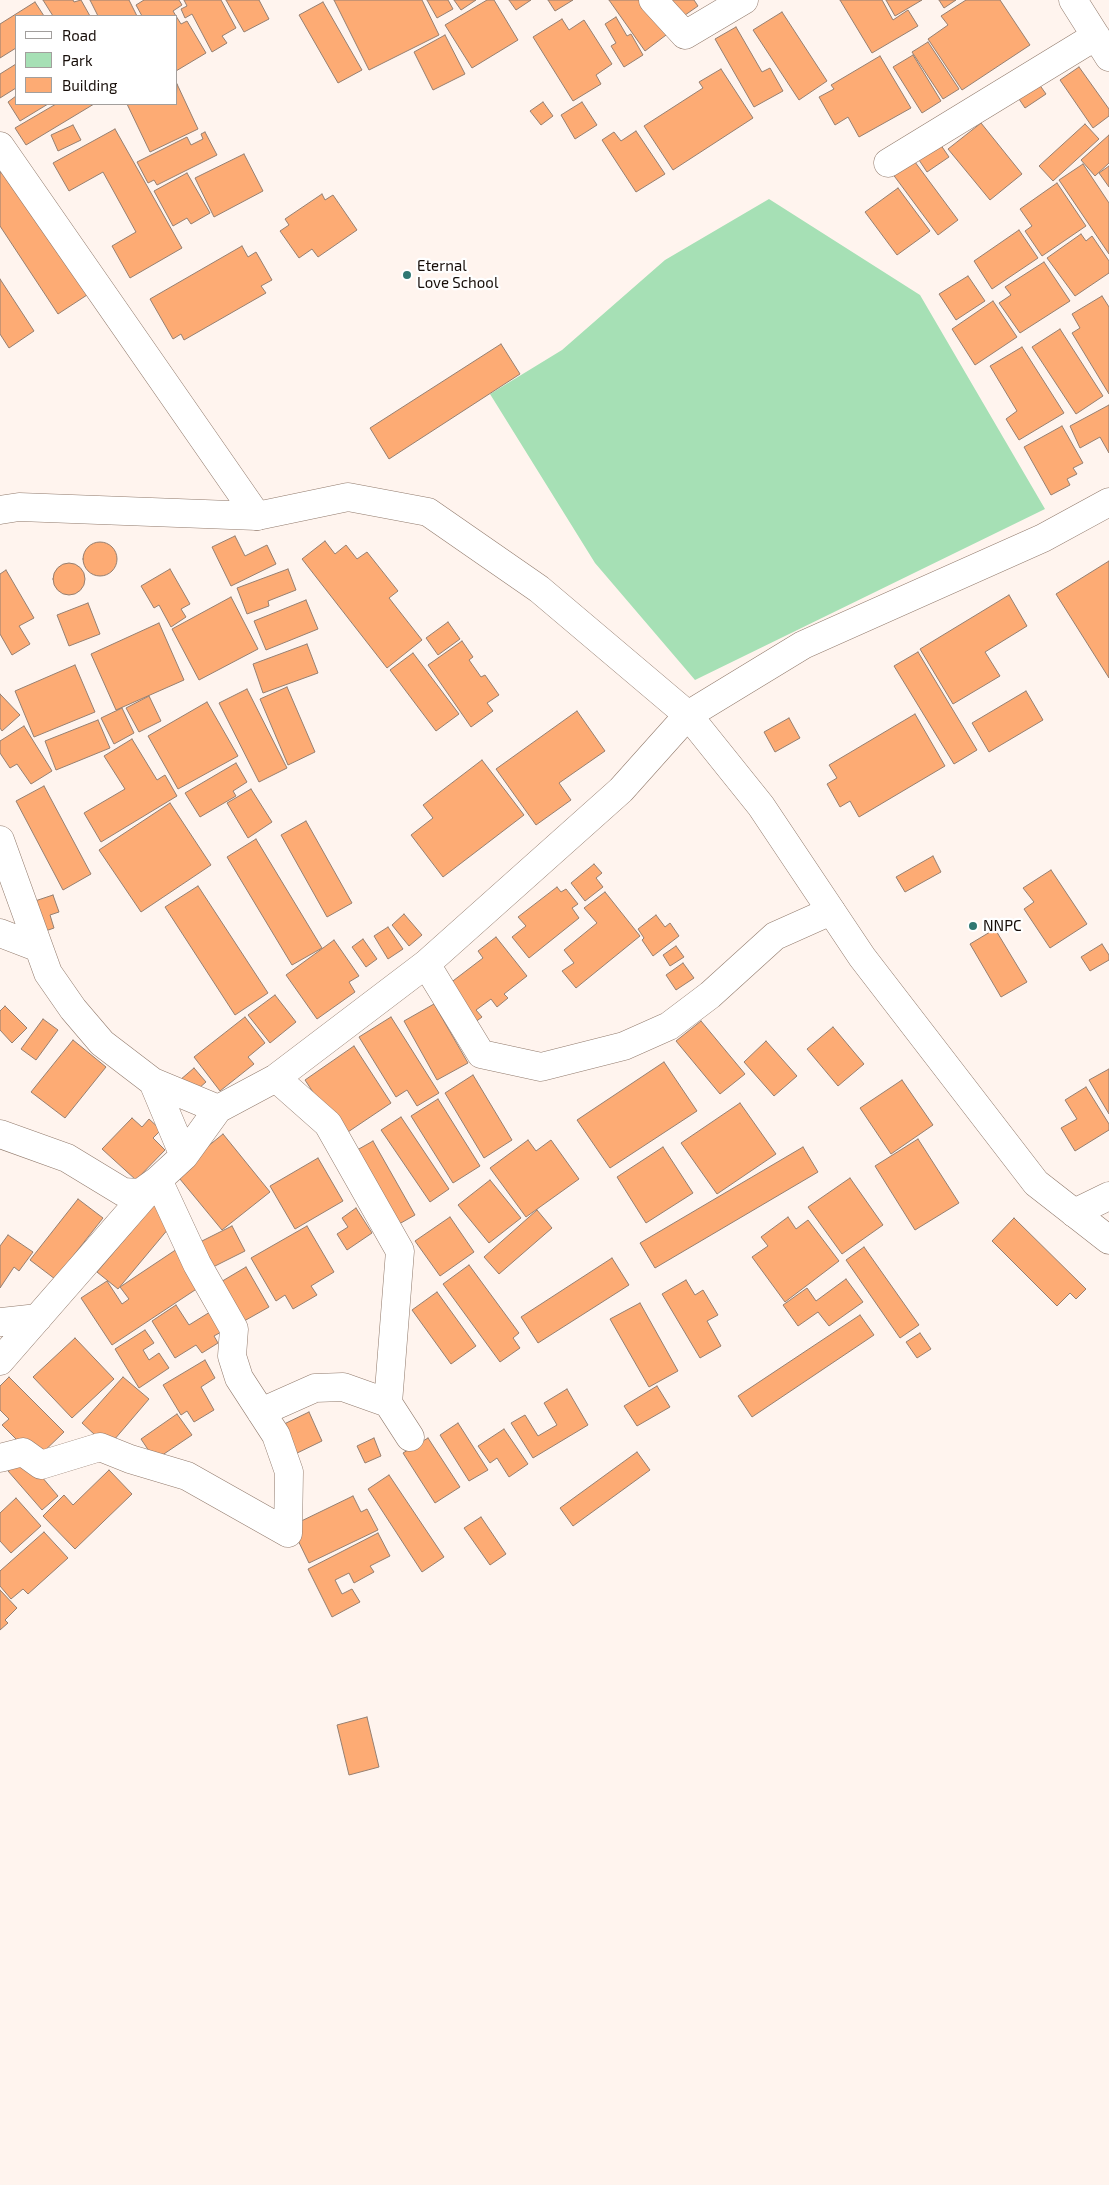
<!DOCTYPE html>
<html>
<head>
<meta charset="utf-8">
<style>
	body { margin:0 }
	#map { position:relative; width:1109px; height:2185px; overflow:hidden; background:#fff4ee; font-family:"Exo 2",sans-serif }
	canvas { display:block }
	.legend { position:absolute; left:15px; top:15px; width:162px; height:90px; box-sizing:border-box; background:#fff; border:1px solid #a29f9d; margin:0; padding:6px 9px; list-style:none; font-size:15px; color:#170e09 }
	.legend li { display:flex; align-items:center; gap:10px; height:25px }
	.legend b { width:25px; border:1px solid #a29f9d }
</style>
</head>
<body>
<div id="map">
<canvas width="1109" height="2185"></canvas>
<ul class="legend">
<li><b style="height:6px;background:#fff"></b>Road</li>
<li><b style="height:14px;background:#a6e0b5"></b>Park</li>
<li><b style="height:14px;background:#fdab74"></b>Building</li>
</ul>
</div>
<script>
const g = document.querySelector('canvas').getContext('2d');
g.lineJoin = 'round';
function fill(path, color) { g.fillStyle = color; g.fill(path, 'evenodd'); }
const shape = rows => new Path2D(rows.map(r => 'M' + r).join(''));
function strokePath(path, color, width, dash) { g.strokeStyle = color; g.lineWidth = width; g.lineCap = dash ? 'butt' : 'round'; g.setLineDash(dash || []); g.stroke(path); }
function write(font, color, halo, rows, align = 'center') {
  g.font = font + ' "Exo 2",sans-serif'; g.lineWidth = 4.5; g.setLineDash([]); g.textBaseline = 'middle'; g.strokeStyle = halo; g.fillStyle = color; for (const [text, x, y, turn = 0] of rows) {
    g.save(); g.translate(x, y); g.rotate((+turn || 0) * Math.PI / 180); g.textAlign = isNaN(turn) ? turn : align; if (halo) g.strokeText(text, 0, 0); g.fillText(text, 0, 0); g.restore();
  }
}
fill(shape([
	[769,199,920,295,1045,509,695,680,595,563,490,394,562,350,665,260]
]), '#a6e0b5');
const building = shape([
	[43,0,73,0,74,2,81,0,90,16,53,16,43,0],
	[90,0,129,0,137,16,98,16,90,0],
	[144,0,179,0,182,5,173,11,176,16,142,16,136,5,144,0],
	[184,0,221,0,236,28,222,36,227,43,212,52,192,14,185,18,181,9,187,6,184,0],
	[226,0,259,0,269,19,244,32,226,0],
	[334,0,422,0,439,35,369,70,334,0],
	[427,0,448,0,453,9,437,18,427,0],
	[454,0,476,0,461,10,454,0],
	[487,0,494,0,518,40,472,68,445,25,487,0],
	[509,0,531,0,516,10,509,0],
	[548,0,573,0,555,11,548,0],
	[609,0,654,0,674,29,645,51,609,0],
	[664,0,694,0,698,6,678,20,664,0],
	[840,0,882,0,893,20,908,10,918,26,872,53,840,0],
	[886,0,922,0,895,16,886,0],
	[939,0,956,0,944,8,939,0],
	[966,0,1000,0,1030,45,962,90,928,39,948,25,941,16,966,0],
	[35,2,44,16,16,16,16,48,0,58,0,24,35,2],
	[323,2,362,70,338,83,299,15,323,2],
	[782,12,827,81,799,100,753,30,782,12],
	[176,16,181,24,187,21,206,53,176,71,176,16],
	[616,17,627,36,631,34,643,55,624,67,611,46,616,43,605,24,616,17],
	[562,19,569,30,584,20,612,64,596,75,601,84,573,101,533,37,562,19],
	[736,27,762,72,770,68,783,91,754,107,715,39,736,27],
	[445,35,465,74,433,90,414,52,445,35],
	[928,42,959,89,943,99,912,52,928,42],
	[913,55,941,101,922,113,893,67,913,55],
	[880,56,911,108,859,137,848,117,835,125,819,97,834,89,831,85,880,56],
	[16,64,16,88,0,98,0,74,16,64],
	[1079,67,1109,109,1109,116,1093,128,1060,80,1079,67],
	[721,69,753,118,673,170,644,126,703,88,699,82,721,69],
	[1034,77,1046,94,1025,108,1013,90,1034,77],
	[177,84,198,129,150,152,127,104,176,104,177,84],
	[16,96,16,104,48,104,20,121,8,102,16,96],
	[543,102,553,116,541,125,530,111,543,102],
	[582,102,597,125,575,139,561,115,582,102],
	[56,104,94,104,26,145,15,128,56,104],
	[981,123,1022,174,990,200,948,149,981,123],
	[1085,124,1099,139,1053,181,1039,166,1085,124],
	[73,125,81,140,58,151,51,135,73,125],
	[115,129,182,248,130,278,112,246,136,232,103,172,69,191,53,163,115,129],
	[636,131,665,174,636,192,602,140,614,132,621,141,636,131],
	[205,132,217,155,157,185,154,180,148,183,137,162,187,137,191,145,203,139,201,134,205,132],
	[1109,135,1109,163,1095,176,1081,160,1109,135],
	[936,138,949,157,927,172,915,154,936,138],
	[244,154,263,191,214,217,195,178,244,154],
	[912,158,958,220,938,235,892,173,912,158],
	[1083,164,1109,203,1109,254,1059,180,1083,164],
	[1109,166,1109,187,1099,173,1109,166],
	[4,170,87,295,58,314,0,226,0,173,4,170],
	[187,173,210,213,191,224,187,218,173,226,154,191,187,173],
	[1057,183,1086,226,1042,256,1025,231,1032,226,1020,209,1057,183],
	[898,188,930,231,897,255,865,212,898,188],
	[322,194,325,200,333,195,357,230,318,257,312,249,299,258,280,231,289,225,285,219,322,194],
	[1019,230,1038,258,992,289,974,261,1019,230],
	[1081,234,1086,241,1092,236,1109,261,1109,273,1075,296,1047,258,1081,234],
	[242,246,248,257,256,252,272,280,261,286,266,293,184,340,181,334,173,339,150,299,242,246],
	[1044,262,1070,301,1020,333,999,303,1011,295,1005,287,1044,262],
	[968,276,985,301,956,320,939,294,968,276],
	[0,279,34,331,9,348,0,334,0,279],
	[1102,296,1109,307,1109,394,1072,333,1080,328,1072,314,1102,296],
	[993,301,1017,337,975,365,952,329,993,301],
	[1060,329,1103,396,1076,414,1032,347,1060,329],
	[501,344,520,374,389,459,370,428,501,344],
	[1022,347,1064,413,1019,440,1006,419,1017,411,990,366,1022,347],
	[1109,405,1109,453,1100,437,1080,448,1070,426,1109,405],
	[1062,426,1083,463,1073,468,1077,474,1067,479,1070,485,1051,495,1024,447,1062,426],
	[235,536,245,556,267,545,276,564,231,586,212,547,235,536],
	[325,541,335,554,346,545,357,559,367,552,398,591,389,598,422,640,387,668,302,559,325,541],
	'83 559a17 17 0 1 1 34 0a17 17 0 1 1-34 0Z',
	[1109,561,1109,678,1056,594,1109,561],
	'53 579a16 16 0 1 1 32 0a16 16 0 1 1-32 0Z',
	[170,569,190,604,181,609,186,617,171,627,159,605,154,608,141,586,170,569],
	[288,569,296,590,268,601,269,606,247,614,237,588,288,569],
	[6,570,34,618,19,626,30,644,12,655,0,634,0,574,6,570],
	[1009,595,1027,626,985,652,1000,676,953,704,920,649,1009,595],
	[231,597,258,649,199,680,172,629,231,597],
	[306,600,318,629,266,650,254,621,306,600],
	[88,603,100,634,69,646,57,615,88,603],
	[448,622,460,639,438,655,426,638,448,622],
	[159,623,184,680,116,710,91,654,159,623],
	[462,641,473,657,469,660,481,677,485,675,499,695,487,703,493,711,471,727,428,665,462,641],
	[307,644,318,673,263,693,253,664,307,644],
	[918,652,977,750,954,764,894,666,918,652],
	[413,653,459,714,436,731,390,670,413,653],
	[75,665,95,712,34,737,15,691,75,665],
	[287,687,315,752,288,765,260,699,287,687],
	[247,689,287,768,259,782,219,703,247,689],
	[1026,691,1043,720,989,752,972,723,1026,691],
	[0,694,20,715,2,731,0,728,0,694],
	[149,696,161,721,139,732,126,708,149,696],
	[207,702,238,756,178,789,148,736,207,702],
	[122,708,134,733,114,744,101,718,122,708],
	[577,711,605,751,559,783,571,800,536,825,496,769,577,711],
	[915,714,945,766,859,817,850,801,840,807,827,784,837,778,829,765,915,714],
	[789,718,800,738,775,752,764,732,789,718],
	[98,720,110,748,56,770,45,741,98,720],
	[24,726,52,771,31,784,17,764,10,768,0,753,0,741,24,726],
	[132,739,157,780,165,775,177,796,101,842,84,813,125,789,104,756,132,739],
	[482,760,524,815,443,877,411,835,433,818,423,805,482,760],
	[236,763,247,782,233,791,236,796,200,817,185,793,236,763],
	[44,786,91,874,63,890,16,801,44,786],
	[251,789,272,822,248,838,227,803,251,789],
	[170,803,211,865,141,912,99,850,170,803],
	[306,821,352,903,327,917,281,835,306,821],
	[256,839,322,948,292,965,227,857,256,839],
	[933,856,941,872,905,892,896,877,933,856],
	[594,864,602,873,596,878,603,887,585,901,571,883,594,864],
	[1051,870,1087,924,1050,948,1024,909,1034,902,1023,888,1051,870],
	[198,886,268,993,235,1015,165,907,198,886],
	[557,887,561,892,566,889,578,904,572,908,579,918,529,958,512,937,526,926,518,917,557,887],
	[605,892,640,936,576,988,562,971,574,963,564,950,597,923,584,908,605,892],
	[53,895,59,912,50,915,54,928,40,933,29,903,53,895],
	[404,914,422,935,409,946,392,925,404,914],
	[656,915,665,927,670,923,679,936,653,956,642,940,644,938,638,929,656,915],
	[388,927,403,949,388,959,374,936,388,927],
	[995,929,1027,982,1001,997,970,944,995,929],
	[496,937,527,976,504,994,508,998,497,1007,491,999,476,1010,482,1017,474,1023,445,987,483,958,478,951,496,937],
	[363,939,377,959,366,967,352,947,363,939],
	[334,940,359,976,349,982,355,992,317,1019,286,975,334,940],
	[1102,944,1109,955,1109,960,1090,971,1081,957,1102,944],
	[676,946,684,957,670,966,663,955,676,946],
	[683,963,694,978,676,990,666,975,683,963],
	[275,995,296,1022,270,1043,248,1015,275,995],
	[434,1004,468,1063,437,1080,404,1021,434,1004],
	[5,1006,27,1028,12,1043,0,1030,0,1011,5,1006],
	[245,1017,265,1043,248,1057,254,1064,220,1091,194,1057,245,1017],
	[391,1017,439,1093,417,1106,407,1090,396,1097,359,1037,391,1017],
	[43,1019,58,1030,36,1060,21,1049,43,1019],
	[701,1021,745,1074,720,1094,676,1041,701,1021],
	[833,1027,864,1064,838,1086,807,1049,833,1027],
	[73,1040,106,1067,65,1118,31,1092,73,1040],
	[766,1041,797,1076,774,1096,744,1062,766,1041],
	[354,1046,391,1103,342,1136,305,1080,354,1046],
	[664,1062,697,1111,610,1168,577,1120,664,1062],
	[194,1068,206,1082,191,1095,180,1080,194,1068],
	[1109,1069,1109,1114,1089,1080,1109,1069],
	[473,1075,512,1140,484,1158,445,1093,473,1075],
	[902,1080,933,1125,891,1154,860,1108,902,1080],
	[1086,1087,1109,1124,1109,1130,1075,1151,1061,1128,1077,1119,1065,1100,1086,1087],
	[438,1099,480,1166,453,1183,411,1116,438,1099],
	[740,1103,776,1154,717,1194,681,1143,740,1103],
	[401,1117,449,1189,430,1202,381,1130,401,1117],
	[132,1118,142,1127,149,1119,161,1130,153,1138,165,1150,136,1180,102,1149,132,1118],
	[223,1134,270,1192,222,1230,175,1173,223,1134],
	[918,1139,959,1203,915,1230,875,1166,918,1139],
	[528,1140,536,1151,551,1140,579,1179,526,1217,490,1168,528,1140],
	[373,1141,415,1215,392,1228,350,1154,373,1141],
	[663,1147,693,1193,646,1223,617,1177,663,1147],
	[803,1147,818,1172,655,1268,640,1243,803,1147],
	[318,1158,343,1201,295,1229,270,1186,318,1158],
	[850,1178,883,1225,842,1254,808,1207,850,1178],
	[490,1180,521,1218,489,1243,458,1205,490,1180],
	[78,1199,103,1218,55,1279,30,1260,78,1199],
	[154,1205,174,1222,118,1289,97,1272,154,1205],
	[356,1208,372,1233,347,1250,337,1234,348,1227,342,1218,356,1208],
	[537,1210,552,1228,499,1274,484,1257,537,1210],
	[450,1217,474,1252,440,1276,415,1241,450,1217],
	[788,1217,796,1229,808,1220,839,1261,785,1302,752,1257,768,1246,761,1237,788,1217],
	[1014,1218,1086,1289,1076,1299,1070,1293,1057,1306,992,1241,1014,1218],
	[232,1226,245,1251,211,1268,198,1243,232,1226],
	[307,1226,334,1272,311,1286,317,1295,293,1309,285,1295,276,1301,251,1258,307,1226],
	[8,1235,33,1252,19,1271,14,1267,0,1288,0,1246,8,1235],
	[864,1247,919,1325,900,1338,846,1260,864,1247],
	[177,1249,201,1286,112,1345,81,1298,107,1281,122,1304,129,1299,120,1287,177,1249],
	[612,1258,629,1285,538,1343,521,1317,612,1258],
	[469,1265,519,1333,513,1338,520,1348,500,1362,443,1284,469,1265],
	[246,1267,269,1307,237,1325,214,1286,246,1267],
	[846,1279,863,1302,829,1326,818,1312,798,1326,783,1305,807,1288,816,1301,846,1279],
	[686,1280,695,1295,703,1290,718,1315,707,1321,721,1346,700,1358,662,1294,686,1280],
	[437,1292,476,1346,451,1364,412,1310,437,1292],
	[640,1303,678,1371,649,1387,610,1319,640,1303],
	[176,1305,189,1325,210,1312,223,1331,214,1336,218,1343,202,1353,196,1345,175,1358,152,1321,176,1305],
	[860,1315,874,1335,752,1417,738,1396,860,1315],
	[145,1330,154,1343,143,1350,149,1360,159,1353,169,1368,139,1388,115,1349,145,1330],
	[920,1333,931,1349,917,1358,906,1342,920,1333],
	[75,1338,114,1379,72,1418,33,1377,75,1338],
	[205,1360,215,1378,201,1387,214,1410,194,1422,187,1411,181,1415,163,1385,205,1360],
	[9,1377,64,1432,36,1459,2,1425,9,1419,0,1410,0,1386,9,1377],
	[123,1377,149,1399,108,1447,82,1423,123,1377],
	[657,1386,670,1407,637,1426,624,1406,657,1386],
	[567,1389,588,1425,533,1458,511,1423,525,1415,538,1436,557,1425,544,1403,567,1389],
	[309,1412,322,1441,293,1455,280,1426,309,1412],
	[177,1414,192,1435,155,1460,141,1439,177,1414],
	[458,1423,488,1470,469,1481,440,1435,458,1423],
	[504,1429,528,1464,509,1477,497,1458,490,1463,478,1446,504,1429],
	[374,1438,381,1456,365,1463,357,1446,374,1438],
	[428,1438,460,1487,435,1503,403,1453,428,1438],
	[637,1452,650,1470,573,1526,560,1508,637,1452],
	[25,1457,58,1496,42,1510,8,1471,25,1457],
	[109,1470,132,1494,75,1549,43,1516,64,1495,73,1505,109,1470],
	[389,1475,444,1557,422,1572,368,1489,389,1475],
	[353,1496,361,1512,367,1509,378,1530,309,1563,291,1526,353,1496],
	[16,1498,41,1526,11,1553,0,1541,0,1513,16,1498],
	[481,1517,506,1554,490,1565,464,1528,481,1517],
	[44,1532,68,1558,28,1594,23,1589,11,1599,0,1586,0,1571,44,1532],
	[378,1533,390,1556,370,1566,374,1572,354,1583,349,1573,335,1580,342,1594,352,1589,360,1602,332,1617,308,1569,378,1533],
	[0,1590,17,1608,5,1620,8,1623,0,1630,0,1590],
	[367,1717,379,1767,349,1775,337,1725,367,1717]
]);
fill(building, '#fdab74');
strokePath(building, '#967f70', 1);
const minor = shape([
	[653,0,685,35,744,0],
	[1073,0,1109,57],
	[0,146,257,516],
	[888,163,1096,36],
	[0,840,48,973,73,1009,102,1043,153,1082,218,1109],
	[0,933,39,948],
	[426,964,621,790,688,715,803,645,1043,538,1109,502],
	[276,1078,328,1124,400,1251,388,1403,410,1437],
	[153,1082,184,1156],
	[0,1134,67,1158,123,1192,140,1193,158,1180,197,1264,234,1329,232,1356,239,1378,276,1435,289,1472,288,1533],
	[1074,1213,1109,1196],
	[0,1322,38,1318],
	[0,1361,158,1180,184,1156,218,1109,276,1078,426,964,481,1054,541,1067,624,1046,669,1026,710,995,775,936,831,911],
	[261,1412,315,1388,343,1387,388,1403],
	[0,1458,23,1452,41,1465,100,1447,130,1459,187,1476,288,1533]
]);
const tertiary = shape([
	[0,510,19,507,257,516,348,497,428,512,539,589,688,715,761,806,862,957,1036,1183,1109,1240]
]);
strokePath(minor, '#917a6c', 29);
strokePath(tertiary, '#917a6c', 29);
strokePath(minor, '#fff', 28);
strokePath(tertiary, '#fff', 28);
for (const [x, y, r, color] of [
	[407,275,5,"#2f7772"],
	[973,926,5,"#2f7772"]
]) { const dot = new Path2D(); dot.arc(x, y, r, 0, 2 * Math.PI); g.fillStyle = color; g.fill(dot); strokePath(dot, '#fff', 2); }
write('15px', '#170e09', '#fff', [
	["Eternal",417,266],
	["Love School",417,283],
	["NNPC",983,926]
], 'left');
</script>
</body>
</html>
